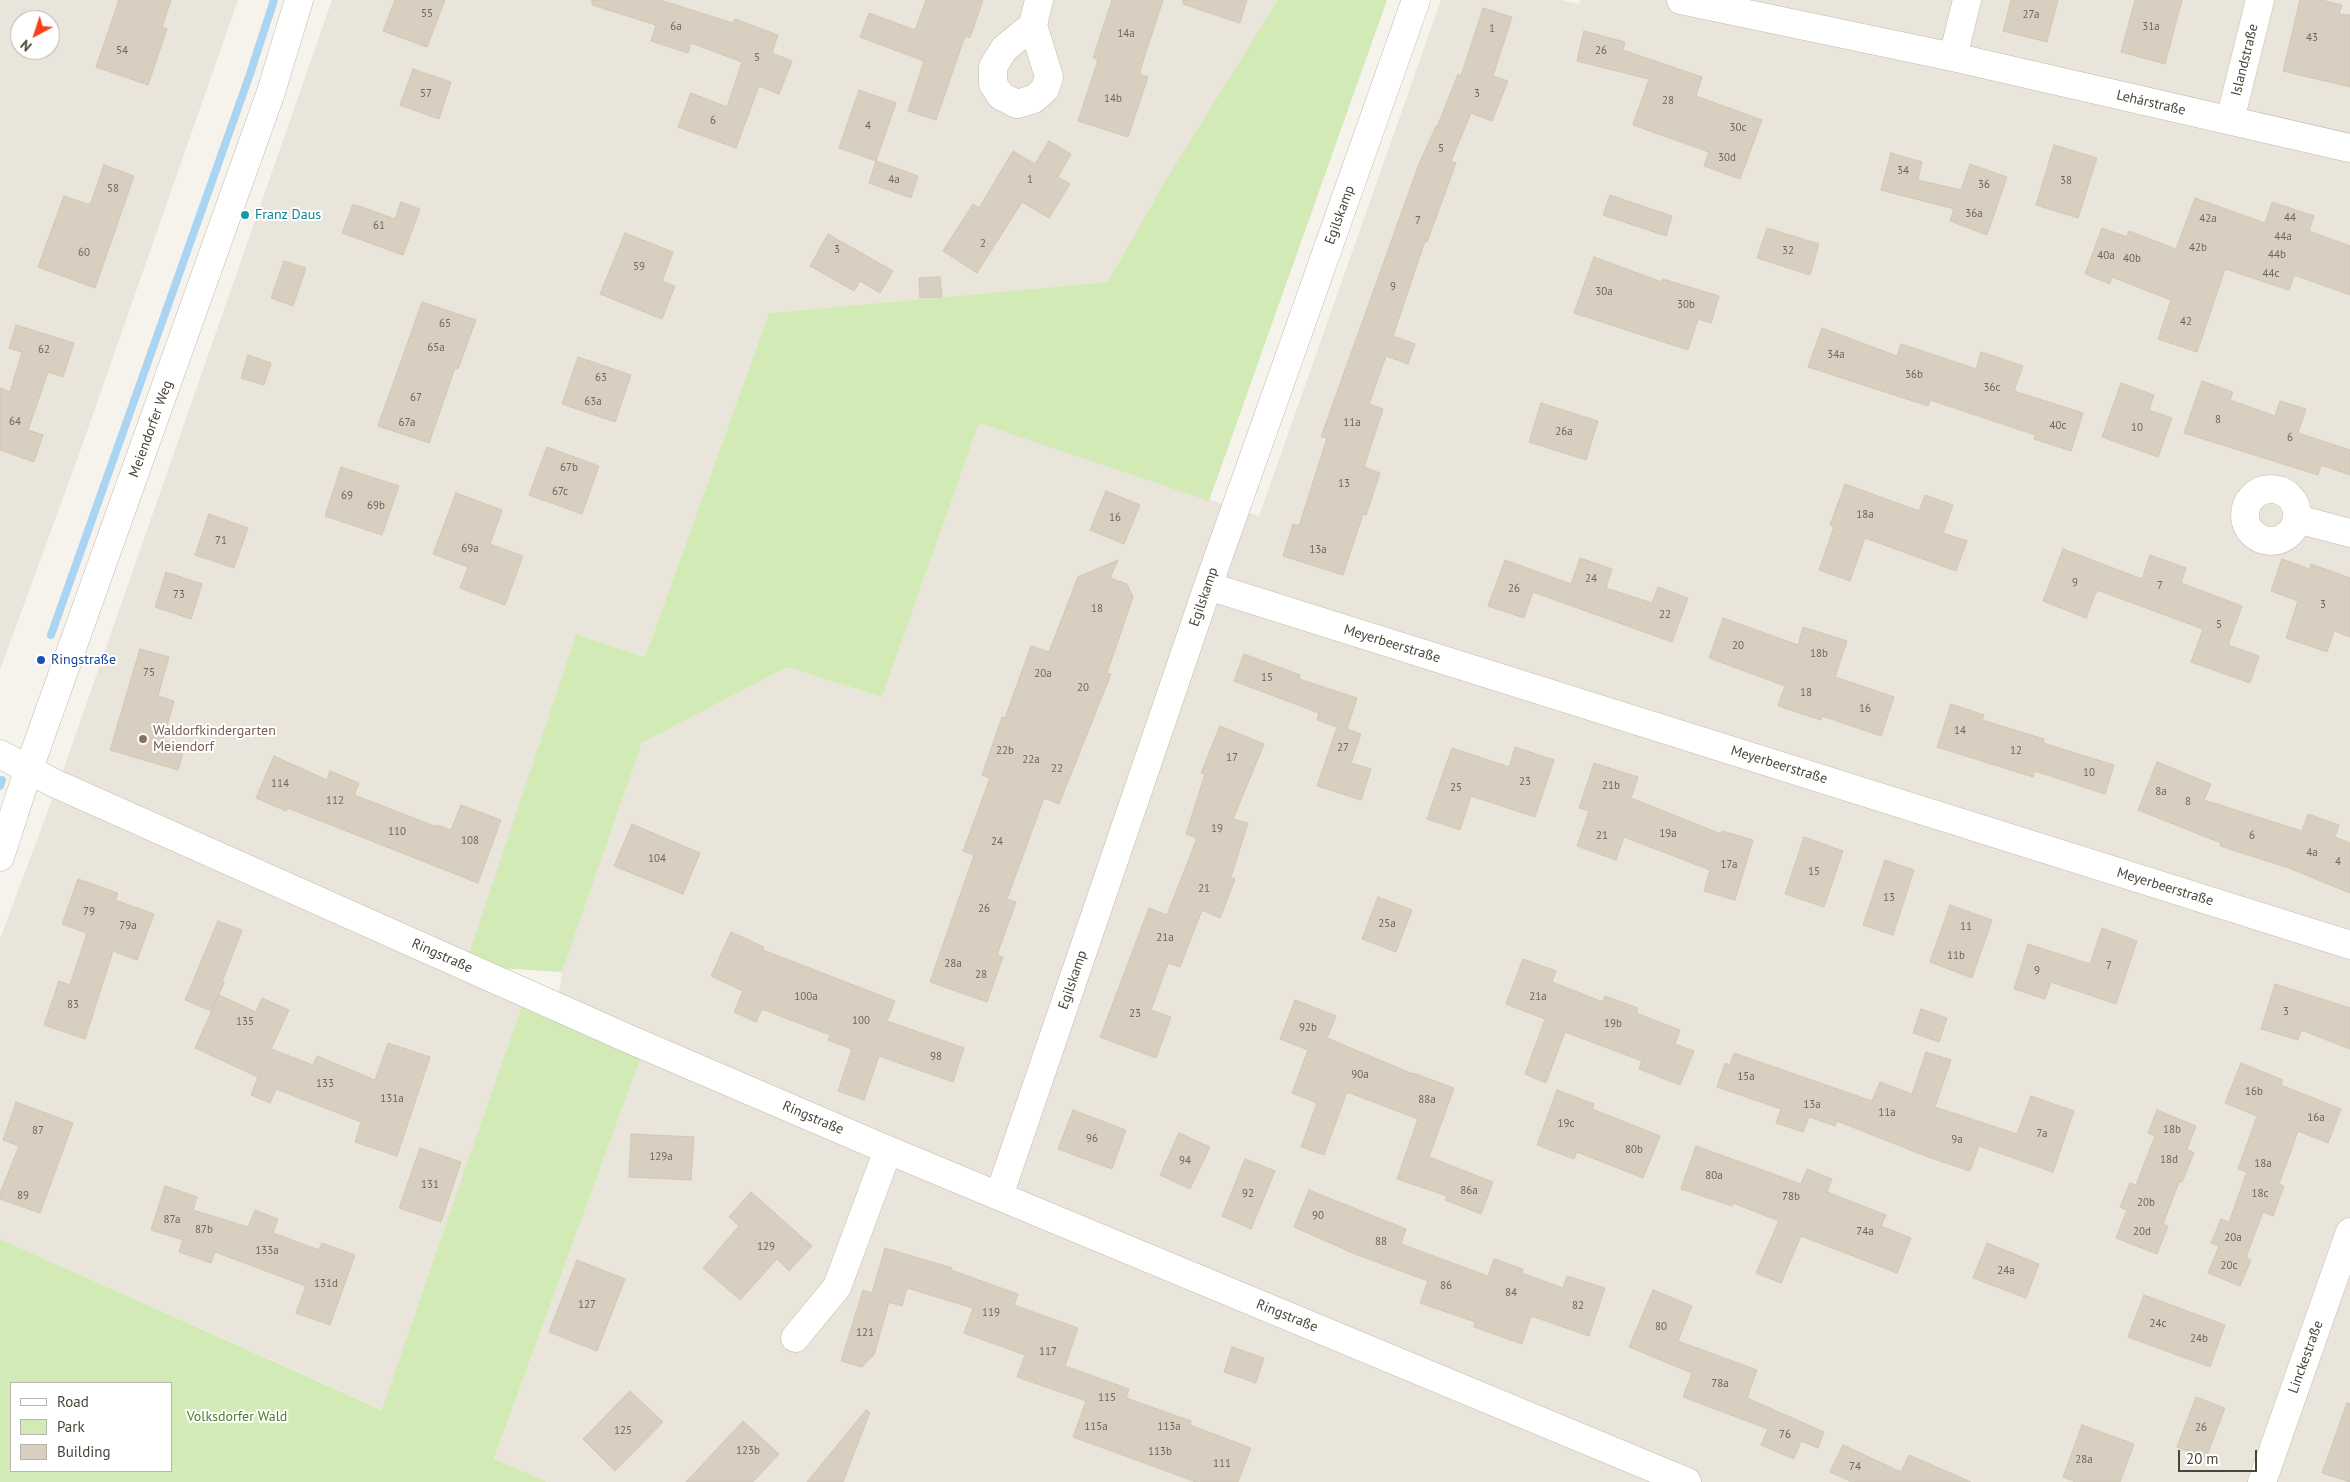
<!DOCTYPE html>
<html>
<head>
<meta charset="utf-8">
<style>
	body { margin:0 }
	#map { position:relative; width:2350px; height:1482px; overflow:hidden; background:#f6f3ec; font-family:"PT Sans",sans-serif }
	canvas { display:block }
	.legend { position:absolute; left:10px; top:1382px; width:162px; height:90px; box-sizing:border-box; background:#fff; border:1px solid #b7b4b0; margin:0; padding:6px 9px; list-style:none; font-size:15px; color:#4b4439 }
	.legend li { display:flex; align-items:center; gap:10px; height:25px }
	.legend b { width:25px; border:1px solid #b7b4b0 }
	.north { position:absolute; left:10px; top:10px; width:50px; height:50px; box-sizing:border-box; background:#fff; border:1px solid #b7b4b0; border-radius:50%; rotate:220deg; font-size:14px; font-weight:700; line-height:20px; text-align:center; color:#4b4439 }
	.north::after { content:''; display:block; margin:auto; width:18px; height:22px; background:#fc3f1d; clip-path:polygon(50% 0,100% 100%,50% 72%,0 100%) }
	.scale { position:absolute; left:2178px; top:1450px; width:79px; height:22px; box-sizing:border-box; border:2px solid #4b4439; border-top:0; padding-left:6px; font-size:15px; line-height:18px; white-space:nowrap; color:#4b4439; -webkit-text-stroke:4px #fff; paint-order:stroke }
</style>
</head>
<body>
<div id="map">
<canvas width="2350" height="1482"></canvas>
<ul class="legend">
<li><b style="height:6px;background:#fff"></b>Road</li>
<li><b style="height:14px;background:#d2eab5"></b>Park</li>
<li><b style="height:14px;background:#d8cfc1"></b>Building</li>
</ul>
<div class="north">N</div>
<div class="scale">20 m</div>
</div>
<script>
const g = document.querySelector('canvas').getContext('2d');
g.lineJoin = 'round';
function fill(path, color) { g.fillStyle = color; g.fill(path, 'evenodd'); }
const shape = rows => new Path2D(rows.map(r => 'M' + r).join(''));
function strokePath(path, color, width, dash) { g.strokeStyle = color; g.lineWidth = width; g.lineCap = dash ? 'butt' : 'round'; g.setLineDash(dash || []); g.stroke(path); }
function write(font, color, halo, rows, align = 'center') {
  g.font = font + ' "PT Sans",sans-serif'; g.lineWidth = 4; g.setLineDash([]); g.textBaseline = 'middle'; g.strokeStyle = halo; g.fillStyle = color; for (const [text, x, y, turn = 0] of rows) {
    g.save(); g.translate(x, y); g.rotate((+turn || 0) * Math.PI / 180); g.textAlign = isNaN(turn) ? turn : align; if (halo) g.strokeText(text, 0, 0); g.fillText(text, 0, 0); g.restore();
  }
}
fill(shape([
	[0,0,238,0,77,460,0,670],
	[20,20,50,20,50,50,20,50],
	[332,0,1279,0,1108,282,769,313,645,657,576,634,466,966,526,993,383,1410,0,1239,0,939,65,765],
	[1441,0,1560,0,1579,4,1581,0,2350,0,2350,1482,547,1482,494,1460,645,1046,552,1006,560,988,562,972,642,743,787,667,882,697,979,423,1259,516]
]), '#eae5da');
fill(shape([
	[1278,0,1387,0,1209,501,979,423,882,697,787,667,642,743,562,972,465,966,576,634,645,657,769,313,1108,282,1166,180],
	[526,993,645,1046,494,1459,547,1482,0,1482,0,1239,382,1410],
	[11,1383,171,1383,171,1471,11,1471]
]), '#d2eab5');
strokePath(shape([
	[51,635,250,74,274,0],
	[0,786,2,780]
]), '#a9d4f2', 8);
const building = shape([
	[119,0,171,0,162,27,167,29,148,85,96,67,119,0],
	[395,0,445,0,427,47,383,31,395,0],
	[592,0,660,0,733,23,735,19,778,35,772,53,792,61,779,94,759,86,736,148,678,127,691,93,727,107,742,62,691,43,688,53,651,41,656,25,592,5,592,0],
	[926,0,983,0,970,38,965,36,936,120,908,111,924,61,860,37,869,13,915,30,926,0],
	[1112,0,1163,0,1139,74,1148,77,1128,137,1078,121,1098,60,1093,58,1112,0],
	[1183,0,1247,0,1240,23,1183,4,1183,0],
	[2011,0,2058,0,2047,42,2003,31,2011,0],
	[2135,0,2182,0,2165,64,2121,52,2135,0],
	[2300,0,2322,0,2342,5,2339,14,2350,15,2350,87,2283,71,2300,0],
	[1483,8,1512,17,1493,76,1508,81,1492,121,1471,113,1451,161,1456,163,1427,242,1425,241,1393,336,1415,344,1408,364,1386,356,1369,404,1383,409,1364,467,1380,473,1366,515,1363,514,1343,575,1283,556,1293,524,1299,526,1327,438,1321,437,1419,164,1436,126,1437,127,1458,74,1461,76,1483,8],
	[1584,31,1625,42,1623,50,1702,77,1696,96,1762,120,1740,179,1704,166,1709,152,1633,125,1649,79,1577,61,1584,31],
	[413,69,451,82,439,119,400,105,413,69],
	[859,90,896,103,876,161,839,148,859,90],
	[1049,141,1071,154,1058,177,1070,184,1049,218,1022,202,977,273,943,251,973,204,979,208,1013,151,1035,164,1049,141],
	[2054,145,2097,158,2078,218,2036,205,2054,145],
	[1891,153,1922,162,1918,180,1961,190,1970,164,2007,177,1987,235,1950,221,1954,209,1881,190,1891,153],
	[876,161,918,176,911,198,869,183,876,161],
	[104,165,134,176,95,288,38,267,64,196,90,205,104,165],
	[1610,195,1672,216,1666,236,1603,215,1610,195],
	[2195,198,2265,223,2272,202,2314,216,2309,231,2350,246,2350,295,2294,275,2289,290,2225,269,2197,352,2158,339,2171,300,2112,277,2110,284,2085,274,2102,228,2127,237,2129,231,2176,249,2195,198],
	[401,202,420,209,403,255,342,233,353,204,395,219,401,202],
	[1767,228,1819,244,1810,275,1757,258,1767,228],
	[625,233,673,252,662,281,675,286,662,319,600,294,625,233],
	[828,234,893,271,880,293,860,281,854,291,810,266,828,234],
	[1594,257,1662,282,1663,279,1719,296,1711,323,1698,319,1688,350,1574,313,1594,257],
	[284,261,306,268,293,306,271,298,284,261],
	[940,277,942,297,920,298,919,278,940,277],
	[422,302,476,320,458,369,455,368,429,443,378,426,422,302],
	[16,325,74,343,63,377,48,372,28,430,43,435,34,462,0,450,0,388,10,392,22,352,9,348,16,325],
	[1822,328,1897,356,1901,344,1976,369,1981,352,2023,366,2014,391,2083,413,2071,451,2034,439,2035,435,1930,400,1928,406,1808,367,1822,328],
	[248,355,271,363,264,385,241,378,248,355],
	[578,357,631,375,615,422,562,404,578,357],
	[2202,381,2233,392,2230,400,2275,416,2280,401,2306,409,2298,433,2350,450,2350,475,2321,465,2318,475,2184,433,2202,381],
	[2121,383,2154,395,2149,410,2172,418,2158,457,2102,437,2121,383],
	[1541,403,1598,421,1586,460,1529,442,1541,403],
	[547,447,599,466,582,514,529,495,547,447],
	[341,467,399,486,382,535,325,516,341,467],
	[1845,484,1919,511,1925,495,1953,505,1943,533,1967,541,1956,571,1865,538,1850,581,1819,570,1834,527,1830,525,1845,484],
	[1106,491,1140,505,1124,544,1090,530,1106,491],
	[456,493,502,510,490,544,523,556,505,605,460,588,468,567,433,554,456,493],
	[209,514,248,528,234,568,195,555,209,514],
	[2063,549,2142,579,2150,555,2186,568,2181,583,2242,606,2228,645,2259,656,2250,683,2191,662,2203,629,2097,590,2086,618,2043,601,2063,549],
	[1580,558,1612,569,1606,588,1652,603,1658,587,1688,598,1672,642,1533,592,1524,618,1488,606,1505,560,1571,584,1580,558],
	[2282,559,2309,569,2311,564,2350,578,2350,637,2334,631,2327,652,2286,638,2298,601,2271,591,2282,559],
	[1118,560,1110,578,1127,584,1133,597,1107,673,1111,674,1059,804,1044,798,1007,899,1016,902,997,955,1003,957,987,1002,930,982,974,855,963,851,990,778,982,775,1002,717,1005,718,1031,646,1049,652,1078,577,1118,560],
	[166,572,202,584,191,619,155,607,166,572],
	[1723,618,1798,645,1803,627,1847,641,1835,677,1894,697,1881,736,1822,716,1821,720,1778,706,1785,686,1709,658,1723,618],
	[140,649,169,657,158,696,174,701,163,740,185,746,178,770,110,750,140,649],
	[1244,654,1300,675,1299,679,1357,698,1347,729,1361,734,1351,763,1371,769,1361,800,1317,786,1337,727,1317,720,1319,713,1234,681,1244,654],
	[1951,704,1984,715,1982,720,2044,739,2043,743,2114,765,2105,794,2035,771,2033,777,1937,747,1951,704],
	[1220,726,1264,744,1233,819,1248,823,1231,877,1235,879,1220,918,1202,910,1180,967,1168,963,1151,1010,1171,1017,1156,1058,1100,1037,1149,908,1167,915,1197,838,1186,834,1205,774,1201,773,1220,726],
	[1515,747,1554,760,1535,817,1471,796,1460,830,1427,819,1452,748,1509,767,1515,747],
	[274,756,327,780,330,771,359,783,354,795,437,827,437,825,451,830,461,805,501,820,478,883,288,808,286,811,256,798,274,756],
	[2157,762,2211,784,2204,800,2302,831,2308,814,2339,825,2335,837,2350,843,2350,893,2289,868,2220,846,2221,843,2138,810,2157,762],
	[1594,763,1638,777,1631,798,1721,834,1722,831,1753,840,1735,900,1704,891,1710,870,1624,837,1616,860,1577,846,1589,811,1579,808,1594,763],
	[632,824,700,853,683,894,614,866,632,824],
	[1804,837,1843,851,1824,907,1785,894,1804,837],
	[1885,860,1914,870,1893,935,1863,925,1885,860],
	[78,879,118,893,115,900,154,914,137,960,113,951,85,1039,44,1025,59,981,70,985,87,933,62,924,78,879],
	[1378,897,1412,910,1396,952,1362,939,1378,897],
	[1950,905,1992,920,1972,978,1930,962,1950,905],
	[218,921,242,930,222,982,224,983,211,1011,185,1000,218,921],
	[2102,928,2137,941,2116,1004,2051,982,2045,999,2014,989,2028,944,2090,964,2102,928],
	[731,932,764,947,763,950,895,1001,887,1021,964,1048,953,1082,879,1056,864,1100,838,1091,852,1049,828,1040,830,1035,762,1009,756,1022,734,1012,743,991,711,976,731,932],
	[1523,959,1556,971,1552,982,1603,1002,1605,996,1638,1008,1636,1013,1680,1030,1675,1044,1694,1051,1680,1085,1639,1069,1642,1061,1565,1032,1546,1083,1525,1074,1545,1019,1506,1004,1523,959],
	[2275,984,2350,1008,2350,1049,2301,1030,2298,1040,2261,1029,2275,984],
	[219,995,256,1012,262,998,289,1010,271,1049,313,1065,317,1056,375,1080,388,1043,430,1057,397,1156,355,1142,361,1122,276,1089,270,1103,251,1095,258,1077,195,1048,219,995],
	[1295,1000,1336,1016,1327,1038,1413,1074,1413,1073,1454,1088,1429,1157,1493,1182,1481,1214,1445,1200,1447,1196,1397,1179,1418,1119,1347,1092,1324,1155,1301,1147,1317,1103,1292,1093,1308,1050,1280,1039,1295,1000],
	[1921,1009,1947,1018,1939,1042,1913,1033,1921,1009],
	[1926,1052,1951,1060,1935,1107,2017,1134,2031,1096,2074,1111,2053,1172,1979,1146,1970,1171,1928,1157,1837,1121,1835,1126,1809,1117,1803,1132,1776,1123,1781,1109,1717,1087,1725,1063,1730,1065,1734,1053,1872,1101,1880,1082,1912,1094,1926,1052],
	[2241,1063,2283,1080,2281,1085,2341,1109,2328,1143,2298,1131,2279,1184,2284,1186,2273,1216,2263,1212,2246,1257,2251,1260,2240,1286,2208,1273,2219,1246,2211,1243,2221,1219,2229,1222,2247,1172,2238,1169,2257,1116,2225,1103,2241,1063],
	[1557,1090,1594,1104,1592,1109,1660,1136,1643,1178,1577,1152,1574,1159,1537,1145,1557,1090],
	[16,1102,73,1123,40,1213,0,1199,0,1193,19,1146,3,1140,16,1102],
	[1073,1110,1126,1130,1112,1169,1058,1149,1073,1110],
	[2157,1110,2196,1126,2187,1149,2194,1153,2182,1182,2179,1182,2163,1224,2168,1226,2157,1254,2116,1238,2127,1210,2120,1207,2130,1183,2136,1185,2155,1136,2148,1133,2157,1110],
	[1179,1133,1210,1147,1190,1189,1160,1175,1179,1133],
	[631,1134,694,1137,691,1180,629,1177,631,1134],
	[1696,1146,1801,1184,1807,1169,1832,1179,1827,1192,1886,1215,1881,1226,1911,1238,1897,1273,1801,1236,1781,1283,1756,1273,1779,1221,1733,1203,1732,1206,1681,1189,1696,1146],
	[420,1148,461,1162,441,1222,399,1208,420,1148],
	[1245,1159,1275,1171,1251,1229,1222,1216,1245,1159],
	[165,1186,197,1197,193,1210,248,1227,255,1210,278,1219,273,1233,319,1250,322,1243,355,1255,330,1325,296,1313,306,1286,215,1252,211,1263,179,1252,183,1240,151,1230,165,1186],
	[1309,1190,1406,1229,1401,1244,1488,1276,1494,1259,1523,1269,1522,1273,1563,1288,1567,1276,1605,1288,1589,1336,1531,1316,1522,1344,1474,1327,1475,1322,1420,1303,1428,1281,1355,1254,1294,1227,1309,1190],
	[751,1192,812,1246,789,1271,777,1259,740,1300,703,1268,739,1226,729,1217,751,1192],
	[1987,1243,2039,1264,2026,1298,1973,1278,1987,1243],
	[885,1248,952,1268,951,1270,1018,1294,1014,1305,1078,1328,1065,1366,1129,1389,1126,1398,1191,1421,1190,1425,1251,1448,1238,1482,1196,1482,1073,1437,1086,1401,1017,1377,1025,1355,964,1333,973,1308,907,1288,902,1306,889,1302,874,1355,862,1367,841,1361,863,1290,872,1293,885,1248],
	[577,1260,625,1279,597,1351,549,1332,577,1260],
	[1653,1290,1692,1306,1678,1341,1757,1370,1747,1398,1824,1432,1818,1448,1801,1441,1794,1459,1761,1445,1768,1429,1683,1397,1692,1373,1629,1347,1653,1290],
	[2144,1295,2225,1325,2210,1367,2128,1337,2144,1295],
	[1232,1347,1264,1358,1256,1383,1224,1372,1232,1347],
	[630,1391,663,1422,615,1471,583,1439,630,1391],
	[2196,1397,2225,1408,2206,1458,2177,1447,2196,1397],
	[2347,1403,2350,1404,2350,1482,2322,1473,2347,1403],
	[866,1410,870,1412,843,1482,807,1482,866,1410],
	[743,1421,779,1454,753,1482,686,1482,743,1421],
	[2082,1425,2134,1444,2120,1482,2076,1482,2063,1477,2082,1425],
	[1843,1445,1901,1472,1909,1455,1971,1482,1852,1482,1830,1472,1843,1445]
]);
fill(building, '#d8cfc1');
strokePath(building, '#d3c7b4', 1);
const minor = shape([
	[1681,0,1953,57,2350,148],
	[1033,25,1004,49,993,67,993,84,1001,96,1017,104,1034,99,1045,89,1049,77,1033,25,1039,0],
	[1953,57,1967,0],
	[2230,120,2260,0],
	'2245 515a26 26 0 1 1 52 0a26 26 0 1 1-52 0Z',
	[2297,519,2350,533],
	[1208,586,2350,945],
	[0,754,54,783,629,1039,888,1150,1687,1482],
	[0,857,28,771,271,92,299,0],
	[999,1196,1208,586,1416,0],
	[795,1338,837,1287,888,1150],
	[2262,1482,2350,1232]
]);
strokePath(minor, '#c2bbae', 29);
strokePath(minor, '#fff', 28);
for (const [x, y, r, color] of [
	[245,215,5,"#0f9aa8"],
	[41,660,5,"#1a4fb4"],
	[143,739,5,"#8d6e63"]
]) { const dot = new Path2D(); dot.arc(x, y, r, 0, 2 * Math.PI); g.fillStyle = color; g.fill(dot); strokePath(dot, '#fff', 2); }
write('11px', '#6e675b', null, [
	["55",427,14],
	["27a",2031,15],
	["6a",676,27],
	["31a",2151,27],
	["1",1492,29],
	["14a",1126,34],
	["43",2312,38],
	["54",122,51],
	["26",1601,51],
	["5",757,58],
	["57",426,94],
	["3",1477,94],
	["14b",1113,99],
	["28",1668,101],
	["6",713,121],
	["4",868,126],
	["30c",1738,128],
	["5",1441,149],
	["30d",1727,158],
	["34",1903,171],
	["4a",894,180],
	["1",1030,180],
	["38",2066,181],
	["36",1984,185],
	["58",113,189],
	["36a",1974,214],
	["44",2290,218],
	["42a",2208,219],
	["7",1418,221],
	["61",379,226],
	["44a",2283,237],
	["2",983,244],
	["42b",2198,248],
	["3",837,250],
	["32",1788,251],
	["60",84,253],
	["44b",2277,255],
	["40a",2106,256],
	["40b",2132,259],
	["59",639,267],
	["44c",2271,274],
	["9",1393,287],
	["30a",1604,292],
	["30b",1686,305],
	["42",2186,322],
	["65",445,324],
	["65a",436,348],
	["62",44,350],
	["34a",1836,355],
	["36b",1914,375],
	["63",601,378],
	["36c",1992,388],
	["67",416,398],
	["63a",593,402],
	["8",2218,420],
	["64",15,422],
	["67a",407,423],
	["11a",1352,423],
	["40c",2058,426],
	["10",2137,428],
	["26a",1564,432],
	["6",2290,438],
	["67b",569,468],
	["13",1344,484],
	["67c",560,492],
	["69",347,496],
	["69b",376,506],
	["18a",1865,515],
	["16",1115,518],
	["71",221,541],
	["69a",470,549],
	["13a",1318,550],
	["24",1591,579],
	["9",2075,583],
	["7",2160,586],
	["26",1514,589],
	["73",179,595],
	["3",2323,605],
	["18",1097,609],
	["22",1665,615],
	["5",2219,625],
	["20",1738,646],
	["18b",1819,654],
	["75",149,673],
	["20a",1043,674],
	["15",1267,678],
	["20",1083,688],
	["18",1806,693],
	["16",1865,709],
	["14",1960,731],
	["27",1343,748],
	["22b",1005,751],
	["12",2016,751],
	["17",1232,758],
	["22a",1031,760],
	["22",1057,769],
	["10",2089,773],
	["23",1525,782],
	["114",280,784],
	["21b",1611,786],
	["25",1456,788],
	["8a",2161,792],
	["112",335,801],
	["8",2188,802],
	["19",1217,829],
	["110",397,832],
	["19a",1668,834],
	["21",1602,836],
	["6",2252,836],
	["108",470,841],
	["24",997,842],
	["4a",2312,853],
	["104",657,859],
	["4",2338,862],
	["17a",1729,865],
	["15",1814,872],
	["21",1204,889],
	["13",1889,898],
	["26",984,909],
	["79",89,912],
	["25a",1387,924],
	["79a",128,926],
	["11",1966,927],
	["21a",1165,938],
	["11b",1956,956],
	["28a",953,964],
	["7",2109,966],
	["9",2037,971],
	["28",981,975],
	["100a",806,997],
	["21a",1538,997],
	["83",73,1005],
	["3",2286,1012],
	["23",1135,1014],
	["100",861,1021],
	["135",245,1022],
	["19b",1613,1024],
	["92b",1308,1028],
	["98",936,1057],
	["90a",1360,1075],
	["15a",1746,1077],
	["133",325,1084],
	["16b",2254,1092],
	["131a",392,1099],
	["88a",1427,1100],
	["13a",1812,1105],
	["11a",1887,1113],
	["16a",2316,1118],
	["19c",1566,1124],
	["18b",2172,1130],
	["87",38,1131],
	["7a",2042,1134],
	["96",1092,1139],
	["9a",1957,1140],
	["80b",1634,1150],
	["129a",661,1157],
	["18d",2169,1160],
	["94",1185,1161],
	["18a",2263,1164],
	["80a",1714,1176],
	["131",430,1185],
	["86a",1469,1191],
	["92",1248,1194],
	["18c",2260,1194],
	["89",23,1196],
	["78b",1791,1197],
	["20b",2146,1203],
	["90",1318,1216],
	["87a",172,1220],
	["87b",204,1230],
	["74a",1865,1232],
	["20d",2142,1232],
	["20a",2233,1238],
	["88",1381,1242],
	["129",766,1247],
	["133a",267,1251],
	["20c",2229,1266],
	["24a",2006,1271],
	["131d",326,1284],
	["86",1446,1286],
	["84",1511,1293],
	["127",587,1305],
	["82",1578,1306],
	["119",991,1313],
	["24c",2158,1324],
	["80",1661,1327],
	["121",865,1333],
	["24b",2199,1339],
	["117",1048,1352],
	["78a",1720,1384],
	["115",1107,1398],
	["115a",1096,1427],
	["113a",1169,1427],
	["26",2201,1428],
	["125",623,1431],
	["76",1785,1435],
	["123b",748,1451],
	["113b",1160,1452],
	["28a",2084,1460],
	["111",1222,1464],
	["74",1855,1467]
]);
write('14px', '#4b4439', '#fff', [
	["Islandstraße",2245,60,-76],
	["Lehárstraße",2151,103,13],
	["Egilskamp",1340,215,-70],
	["Meiendorfer Weg",151,429,-70],
	["Egilskamp",1204,597,-71],
	["Meyerbeerstraße",1392,644,17],
	["Meyerbeerstraße",1779,765,17],
	["Meyerbeerstraße",2165,887,17],
	["Ringstraße",442,956,24],
	["Egilskamp",1073,980,-71],
	["Ringstraße",813,1118,23],
	["Ringstraße",1287,1316,22],
	["Linckestraße",2306,1357,-70]
]);
write('14px', '#0d838f', '#fff', [
	["Franz Daus",255,215]
], 'left');
write('14px', '#164399', '#fff', [
	["Ringstraße",51,660]
], 'left');
write('14px', '#785e54', '#fff', [
	["Waldorfkindergarten",153,731],
	["Meiendorf",153,747]
], 'left');
write('14px', '#4a7f2a', '#fff', [
	["Volksdorfer Wald",237,1417]
]);
</script>
</body>
</html>
